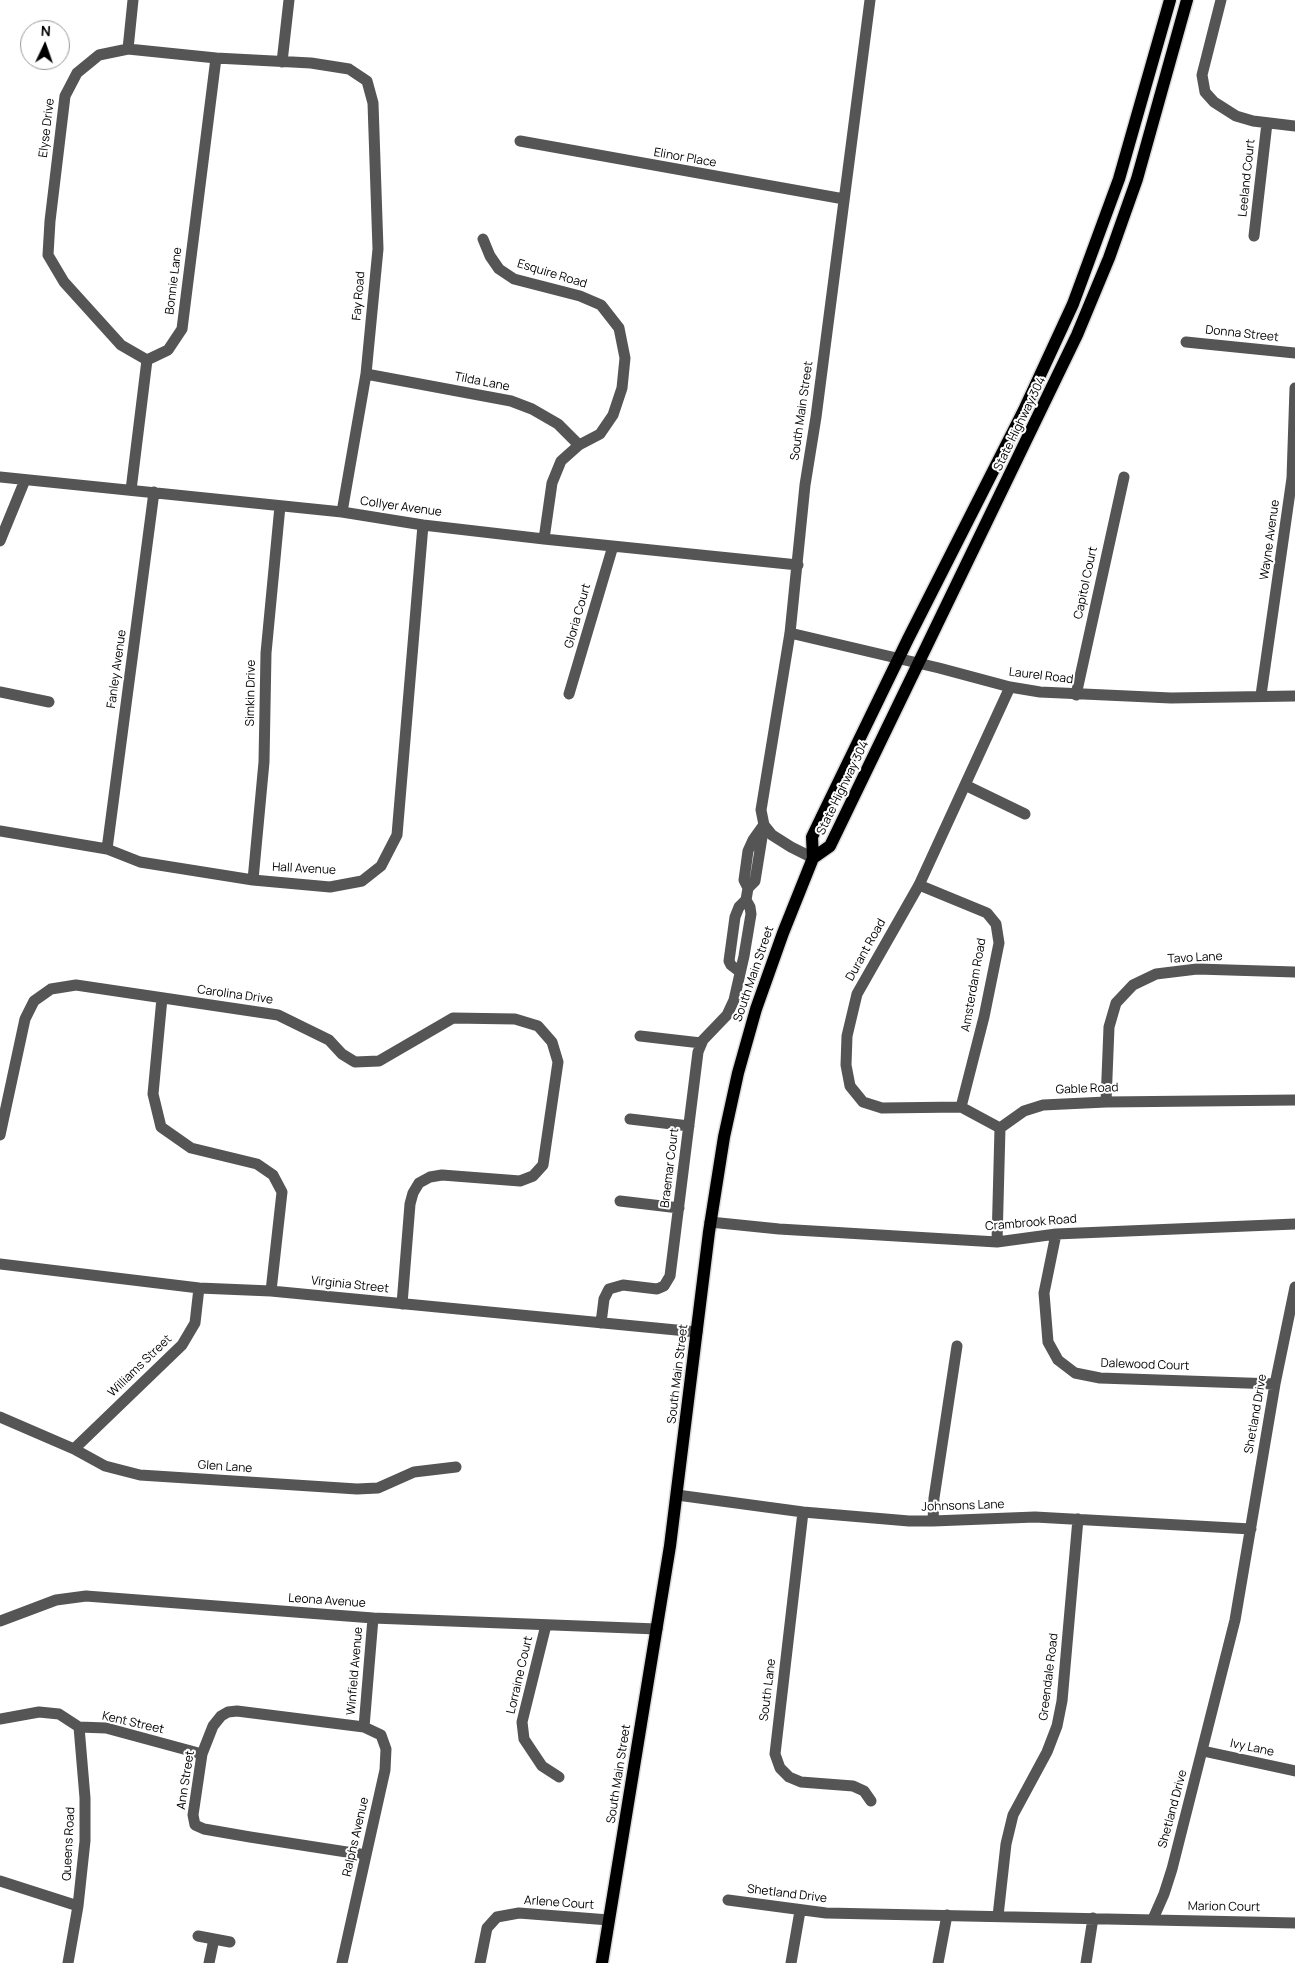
<!DOCTYPE html>
<html>
<head>
<meta charset="utf-8">
<style>
	body { margin:0 }
	#map { position:relative; width:1295px; height:1963px; overflow:hidden; background:#fff; font-family:Manrope,sans-serif }
	canvas { display:block }
	.north { position:absolute; left:20px; top:20px; width:50px; height:50px; box-sizing:border-box; background:#fff; border:1px solid #999; border-radius:50%; rotate:3deg; font-size:14px; font-weight:700; line-height:20px; text-align:center; color:#000 }
	.north::after { content:''; display:block; margin:auto; width:18px; height:22px; background:#000; clip-path:polygon(50% 0,100% 100%,50% 72%,0 100%) }
</style>
</head>
<body>
<div id="map">
<canvas width="1295" height="1963"></canvas>
<div class="north">N</div>
</div>
<script>
const g = document.querySelector('canvas').getContext('2d');
g.lineJoin = 'round';
const shape = rows => new Path2D(rows.map(r => 'M' + r).join(''));
function strokePath(path, color, width, dash) { g.strokeStyle = color; g.lineWidth = width; g.lineCap = dash ? 'butt' : 'round'; g.setLineDash(dash || []); g.stroke(path); }
function write(font, color, halo, rows, align = 'center') {
  g.font = font + ' Manrope,sans-serif'; g.lineWidth = 4; g.setLineDash([]); g.textBaseline = 'middle'; g.strokeStyle = halo; g.fillStyle = color; for (const [text, x, y, turn = 0] of rows) {
    g.save(); g.translate(x, y); g.rotate((+turn || 0) * Math.PI / 180); g.textAlign = isNaN(turn) ? turn : align; if (halo) g.strokeText(text, 0, 0); g.fillText(text, 0, 0); g.restore();
  }
}
const major = shape([
	[813,858,830,846,1077,335,1109,258,1137,179,1187,0],
	[813,858,812,837,825,810,908,639,1024,410,1073,304,1119,179,1170,0],
	[602,1963,670,1546,709,1232,724,1137,738,1073,756,1009,783,933,813,858]
]);
strokePath(major, '#dbdbdb', 15);
strokePath(shape([
	[1221,0,1202,75,1205,92,1214,102,1236,116,1253,121,1295,126],
	[128,49,133,0],
	[282,62,289,0],
	[520,141,844,199],
	[1254,236,1267,123],
	[483,239,490,256,499,269,514,279,580,296,601,305,619,328,625,358,622,388,613,415,600,434,579,445,561,461,552,483,544,539],
	[1186,342,1295,353],
	[147,360,121,345,64,282,48,255,50,221,65,96,77,73,99,55,128,49,216,58,311,63,349,69,367,81,373,103,378,249,366,374,342,512],
	[147,360,168,350,182,329,216,58],
	[366,374,511,401,532,409,558,424,579,445],
	[0,477,342,512,423,525,544,539,798,565],
	[131,490,147,360],
	[0,541,25,480],
	[790,633,939,668,1010,687,1040,692,1171,698,1295,696],
	[0,692,49,702],
	[569,694,613,546],
	[1076,695,1124,477],
	[1261,695,1292,478,1295,388],
	[965,785,1025,814],
	[0,831,107,849,140,862,253,880,330,887,362,881,381,866,397,835,423,525],
	[107,849,154,492],
	[813,858,791,847,772,835,764,825,761,810,790,633,805,485,816,417,870,0],
	[253,880,264,762,266,653,280,506],
	[919,885,987,913,996,924,999,943,984,1017,961,1107],
	[748,888,744,880,748,851,753,840,763,826],
	[740,972,731,965,729,961,735,917,739,907,746,900,748,888,755,881,764,825],
	[162,998,153,1094,161,1127,191,1148,257,1164,273,1175,282,1192,271,1291],
	[640,1036,701,1043],
	[1106,1102,1109,1027,1116,1003,1133,985,1156,974,1197,969,1295,972],
	[630,1119,689,1126],
	[1000,1128,961,1107,882,1108,863,1102,850,1086,846,1065,847,1036,857,994,919,885,1010,687],
	[1000,1128,1024,1111,1043,1105,1106,1102,1295,1100],
	[0,1135,25,1019,34,1001,51,989,76,985,278,1015,329,1040,342,1054,355,1062,379,1061,453,1018,515,1019,538,1026,552,1042,558,1062,543,1165,533,1176,520,1181,442,1175,430,1177,419,1183,413,1193,410,1204,402,1304],
	[620,1201,679,1208],
	[710,1222,779,1229,997,1242,1056,1234,1295,1224],
	[1056,1234,1044,1293,1048,1342,1058,1360,1075,1373,1100,1378,1275,1384],
	[997,1242,1000,1128],
	[0,1264,199,1288,271,1291,697,1332],
	[601,1323,604,1299,609,1289,623,1285,657,1289,664,1286,670,1276,698,1052,703,1040,727,1015,734,1000,744,956,751,914,750,907,746,900],
	[0,1417,74,1449,105,1466,140,1475,357,1489,378,1488,414,1472,456,1467],
	[74,1449,182,1345,195,1323,199,1288],
	[677,1495,803,1512,909,1521,933,1521,1035,1517,1251,1529],
	[803,1512,775,1754,780,1768,789,1777,801,1782,853,1786,864,1791,871,1801],
	[933,1521,934,1498,957,1346],
	[0,1621,56,1600,86,1596,373,1618,657,1629],
	[546,1625,522,1722,524,1739,542,1766,559,1777],
	[0,1719,39,1712,59,1714,79,1727,106,1728,202,1754],
	[364,1727,373,1618],
	[1203,1751,1295,1771],
	[0,1881,78,1906],
	[728,1900,826,1913,1295,1923],
	[998,1916,1006,1844,1013,1815,1047,1752,1057,1726,1062,1701,1078,1519],
	[1153,1919,1164,1894,1172,1869,1235,1620,1275,1384,1295,1287],
	[198,1936,230,1942],
	[68,1963,78,1906,85,1841,85,1798,79,1727],
	[209,1963,214,1939],
	[342,1963,366,1855,385,1770,386,1749,381,1735,364,1727,237,1711,228,1712,221,1716,213,1726,202,1754,193,1815,195,1825,204,1829,250,1837,366,1855],
	[480,1963,487,1928,497,1917,519,1913,609,1920],
	[791,1963,800,1911],
	[938,1963,947,1915],
	[1086,1963,1093,1918]
]), '#555', 11);
strokePath(major, '#000', 12);
write('12px', '#000', '#fff', [
	["Elyse Drive",47,128,-83],
	["Elinor Place",685,158,10],
	["Leeland Court",1247,178,-84],
	["Esquire Road",552,274,17],
	["Bonnie Lane",174,281,-83],
	["Fay Road",359,296,-85],
	["Donna Street",1242,334,6],
	["Tilda Lane",482,382,11],
	["South Main Street",802,411,-82],
	["State Highway 304",1020,424,-64],
	["Collyer Avenue",401,507,8],
	["Wayne Avenue",1270,540,-82],
	["Capitol Court",1086,583,-78],
	["Gloria Court",578,616,-74],
	["Fanley Avenue",117,669,-82],
	["Laurel Road",1041,676,7],
	["Simkin Drive",251,693,-89],
	["State Highway 304",843,788,-64],
	["Hall Avenue",304,869,3],
	["Durant Road",866,950,-61],
	["Tavo Lane",1195,958,-3],
	["South Main Street",754,974,-71],
	["Amsterdam Road",974,985,-80],
	["Carolina Drive",235,995,8],
	["Gable Road",1087,1089,-2],
	["Braemar Court",670,1168,-83],
	["Crambrook Road",1031,1223,-5],
	["Virginia Street",350,1285,6],
	["Dalewood Court",1145,1365,2],
	["Williams Street",140,1366,-44],
	["South Main Street",678,1374,-83],
	["Shetland Drive",1256,1414,-80],
	["Glen Lane",225,1467,4],
	["Johnsons Lane",963,1506,-2],
	["Leona Avenue",327,1601,4],
	["Winfield Avenue",355,1671,-85],
	["Lorraine Court",520,1675,-77],
	["Greendale Road",1049,1677,-83],
	["South Lane",768,1690,-83],
	["Kent Street",133,1723,13],
	["Ivy Lane",1252,1748,12],
	["South Main Street",619,1774,-81],
	["Ann Street",186,1780,-81],
	["Shetland Drive",1173,1809,-75],
	["Ralphs Avenue",356,1837,-77],
	["Queens Road",69,1844,-87],
	["Shetland Drive",787,1894,7],
	["Arlene Court",559,1903,4],
	["Marion Court",1224,1907,1]
]);
</script>
</body>
</html>
